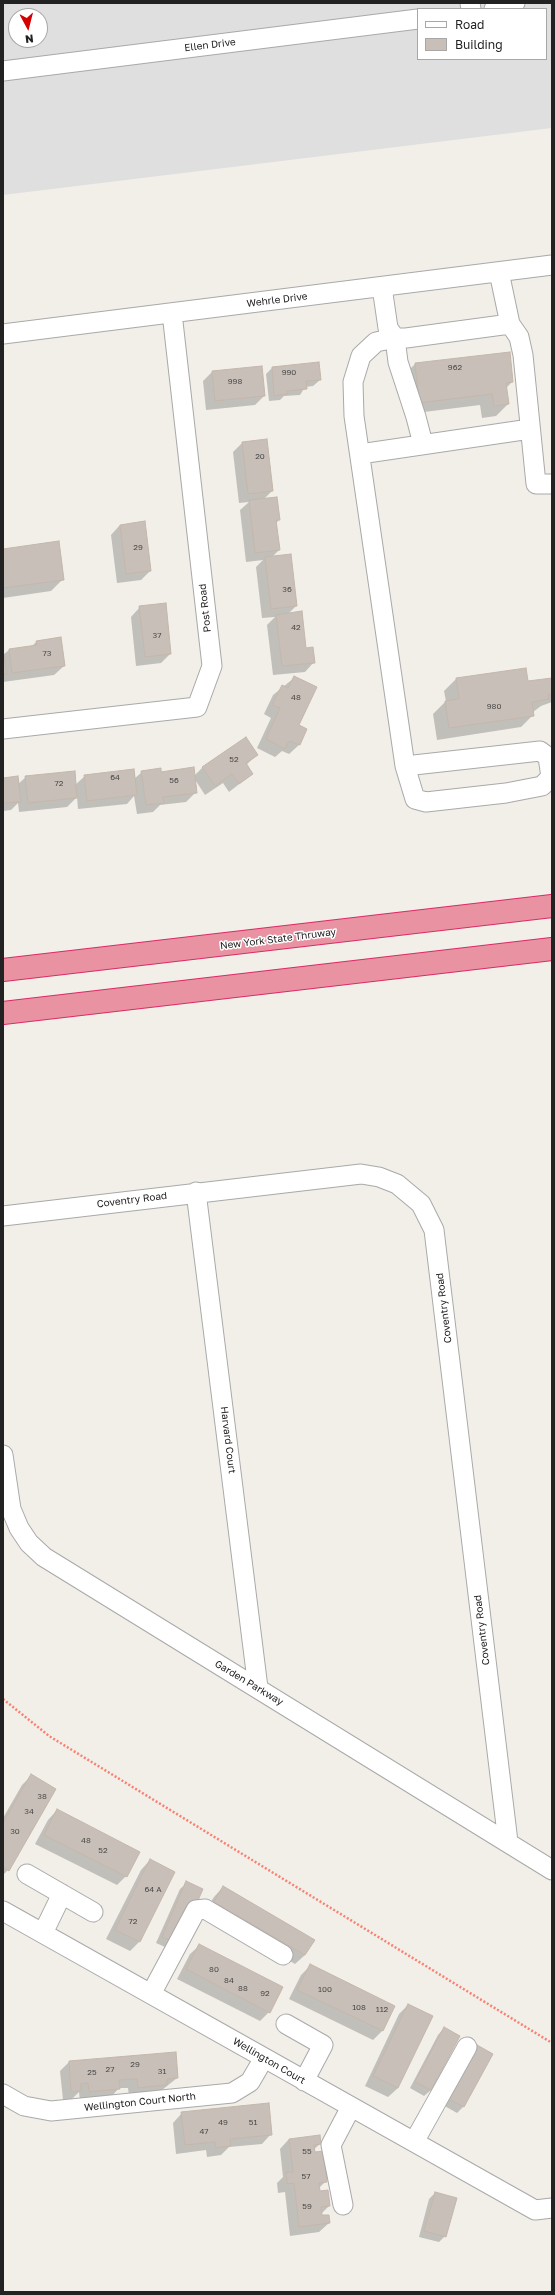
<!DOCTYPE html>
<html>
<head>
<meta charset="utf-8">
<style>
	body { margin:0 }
	#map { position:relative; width:555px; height:2295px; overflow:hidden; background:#f2efe9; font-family:"Golos Text",sans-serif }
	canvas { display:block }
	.frame { position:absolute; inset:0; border:4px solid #222; pointer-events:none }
	.legend { position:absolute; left:417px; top:8px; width:130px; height:52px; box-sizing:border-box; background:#fff; border:1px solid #a7a7a7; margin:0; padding:5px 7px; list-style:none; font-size:12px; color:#222 }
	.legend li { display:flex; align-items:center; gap:8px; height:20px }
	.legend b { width:20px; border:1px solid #a7a7a7 }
	.north { position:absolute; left:8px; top:8px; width:40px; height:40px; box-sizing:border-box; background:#fff; border:1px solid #a7a7a7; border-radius:50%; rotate:173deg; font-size:11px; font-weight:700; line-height:16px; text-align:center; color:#222 }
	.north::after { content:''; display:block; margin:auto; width:14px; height:18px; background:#d40000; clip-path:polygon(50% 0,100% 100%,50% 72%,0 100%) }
</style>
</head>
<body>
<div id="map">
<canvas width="555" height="2295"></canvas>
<div class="frame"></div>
<ul class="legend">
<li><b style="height:5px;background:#fff"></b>Road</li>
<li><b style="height:11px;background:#c7bfb8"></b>Building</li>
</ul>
<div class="north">N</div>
</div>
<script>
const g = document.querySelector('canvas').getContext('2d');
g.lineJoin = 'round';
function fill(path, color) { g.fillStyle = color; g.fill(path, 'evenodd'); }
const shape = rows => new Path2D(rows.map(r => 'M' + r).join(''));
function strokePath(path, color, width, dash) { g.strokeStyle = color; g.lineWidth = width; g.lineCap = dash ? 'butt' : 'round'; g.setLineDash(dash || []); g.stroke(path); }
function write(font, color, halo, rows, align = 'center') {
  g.font = font + ' "Golos Text",sans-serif'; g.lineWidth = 3; g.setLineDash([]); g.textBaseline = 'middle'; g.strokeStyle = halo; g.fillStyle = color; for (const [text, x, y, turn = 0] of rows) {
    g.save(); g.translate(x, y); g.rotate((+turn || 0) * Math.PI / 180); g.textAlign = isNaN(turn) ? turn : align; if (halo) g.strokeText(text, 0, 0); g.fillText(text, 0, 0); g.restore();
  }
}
fill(shape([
	[3,3,552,3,552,128,3,195],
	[418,9,546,9,546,59,418,59],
	[16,16,40,16,40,40,16,40]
]), '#e0dfdf');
fill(shape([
	[415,364,512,382,506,388,508,404,496,416,482,418,480,405,408,414,403,376],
	[272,368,320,380,313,386,305,387,300,395,284,396,280,400,269,401,266,374],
	[212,372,264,396,255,405,206,410,203,381],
	[266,440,272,491,264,499,279,520,276,523,279,550,272,557,296,606,288,614,314,662,305,672,273,675,267,625,275,617,262,618,256,567,263,560,246,562,240,510,249,502,239,503,233,452,242,443],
	[120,525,150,571,141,580,117,583,111,535],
	[3,550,63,579,51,591,3,598],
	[140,607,170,654,161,663,136,666,131,617],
	[37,641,64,666,54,675,3,682,3,653,3,655,9,650,31,647],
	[294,678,298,725,306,729,299,745,289,754,282,751,275,757,257,748,271,718,264,714,273,695],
	[456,679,527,682,552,679,552,702,541,706,533,712,533,715,521,727,437,740,433,714,446,701,444,691],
	[246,739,257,755,246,765,252,774,229,792,223,783,205,795,194,778,196,792,186,802,160,805,153,812,137,814,134,796,127,804,78,809,77,797,67,807,19,812,18,803,11,810,3,811,3,779,18,784,26,777,75,785,85,776,134,779,142,772,194,776,202,768],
	[31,1776,8,1870,3,1875,3,1818,22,1785],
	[57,1810,126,1876,117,1885,35,1844,48,1820],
	[150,1860,173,1872,139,1942,130,1951,106,1939,141,1870],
	[187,1883,172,1950,156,1943,180,1889],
	[223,1887,305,1955,295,1964,205,1911,214,1897],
	[200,1945,269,2012,260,2021,177,1979,190,1954],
	[310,1966,394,2006,382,2031,373,2040,289,1999,301,1975],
	[408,2005,398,2088,388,2097,365,2086,399,2014],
	[444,2028,431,2090,424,2096,410,2088,438,2035],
	[492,2054,463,2107,457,2113,443,2105],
	[69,2062,177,2078,157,2094,129,2096,128,2088,119,2088,110,2098,80,2101,79,2092,71,2100,63,2100,60,2071],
	[182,2113,271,2134,262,2144,229,2147,221,2155,207,2157,206,2150,176,2154,173,2123],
	[289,2139,320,2144,313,2150,326,2181,318,2189,319,2192,329,2206,321,2214,329,2223,319,2232,290,2236,285,2192,278,2193,277,2183,283,2177,280,2149],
	[435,2193,445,2236,439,2242,419,2237,429,2199]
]), '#0003');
const building = shape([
	[510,352,513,382,506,383,509,404,494,406,492,394,419,403,415,363,510,352],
	[319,362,321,380,306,381,307,389,287,391,288,394,274,396,272,367,319,362],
	[262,366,265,396,215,401,212,371,262,366],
	[267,439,273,491,248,494,242,442,267,439],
	[277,497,280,520,276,520,280,550,255,553,249,500,277,497],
	[145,521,151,571,126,574,120,525,145,521],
	[59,541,64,580,3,588,3,549,59,541],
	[291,554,297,606,271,609,265,557,291,554],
	[166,603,171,654,145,657,139,606,166,603],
	[302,611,306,648,313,647,315,663,282,666,276,615,302,611],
	[61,637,65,666,12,673,9,649,37,645,36,641,61,637],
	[3,649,7,674,3,674,3,649],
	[526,668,528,681,552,678,552,694,548,695,549,699,532,702,534,716,449,728,445,701,459,699,456,678,526,668],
	[294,676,317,687,299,725,307,729,300,745,289,741,285,749,266,739,280,708,272,705,282,685,288,688,294,676],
	[246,737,258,755,246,763,253,774,239,784,232,774,215,786,202,767,246,737],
	[194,767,197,793,163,797,164,803,146,805,141,771,161,768,161,772,194,767],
	[134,769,137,795,87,801,84,775,134,769],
	[75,771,77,798,28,803,25,776,75,771],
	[18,776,21,802,3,803,3,778,18,776],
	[31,1774,56,1789,9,1871,3,1867,3,1823,31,1774],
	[57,1809,140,1852,127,1877,44,1835,57,1809],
	[150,1859,175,1872,140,1942,115,1930,150,1859],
	[186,1881,203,1889,179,1944,162,1937,186,1881],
	[223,1886,315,1940,305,1955,214,1902,223,1886],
	[199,1944,283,1987,270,2013,186,1969,199,1944],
	[310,1964,395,2006,383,2031,297,1990,310,1964],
	[408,2004,433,2016,398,2088,373,2076,408,2004],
	[444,2027,460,2036,431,2090,415,2082,444,2027],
	[477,2045,493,2054,464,2107,448,2099,477,2045],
	[176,2052,178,2078,167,2079,167,2085,138,2088,137,2079,119,2080,120,2089,89,2092,88,2083,81,2084,81,2091,71,2092,69,2061,176,2052],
	[269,2103,272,2135,230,2139,231,2146,215,2148,215,2142,185,2145,181,2112,269,2103],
	[320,2135,321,2144,314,2145,315,2152,324,2151,327,2182,319,2183,320,2191,328,2190,330,2206,321,2207,322,2215,329,2215,330,2223,299,2227,294,2183,287,2184,286,2172,293,2172,289,2139,320,2135],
	[435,2192,457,2198,446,2237,424,2231,435,2192]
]);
fill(building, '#c7bfb8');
strokePath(building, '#c4b6ab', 1);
const minor = shape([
	[470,3,471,9],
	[494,9,515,3],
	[3,71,418,19],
	[382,287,388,328,395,338,406,338,510,324,499,272],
	[510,324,519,337,523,355,536,484,552,484],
	[3,334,552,265],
	[360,454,530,429],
	[3,729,197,707,212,666,172,313],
	[405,766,540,751,548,757,551,777,542,786,506,793,426,802,415,799,405,766,354,416,353,382,361,356,376,342,395,338,398,362,416,417,423,444],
	[196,1192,258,1688],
	[3,1216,361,1174,379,1177,397,1184,421,1204,434,1230,508,1842],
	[3,1455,11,1509,19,1528,29,1543,44,1557,552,1870],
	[27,1874,93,1912],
	[3,1911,535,2210,552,2208],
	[43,1933,62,1894],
	[151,1994,196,1910,205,1909,283,1955],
	[286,2024,323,2045,304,2081],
	[3,2094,24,2106,51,2111,232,2093,250,2082,264,2058],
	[414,2142,467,2047],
	[343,2205,331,2145,351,2107]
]);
const highway = shape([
	[3,970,552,906],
	[3,1013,552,949]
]);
strokePath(minor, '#a9a9a9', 21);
strokePath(highway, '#dc2a67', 24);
strokePath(shape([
	[3,1699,49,1736,552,2043]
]), '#fa8072', 2.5, [2, 2]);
strokePath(minor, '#fff', 19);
strokePath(highway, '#e892a2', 22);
write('8px', '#4b4948', null, [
	["962",455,367],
	["990",289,372],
	["998",235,381],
	["20",260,456],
	["29",138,547],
	["36",287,589],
	["42",296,627],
	["37",157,635],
	["73",47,653],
	["48",296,697],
	["980",494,706],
	["52",234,759],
	["64",115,777],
	["56",174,780],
	["72",59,783],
	["38",42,1796],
	["34",29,1811],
	["30",15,1831],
	["48",86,1840],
	["52",103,1850],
	["64 A",153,1889],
	["72",133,1921],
	["80",214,1969],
	["84",229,1980],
	["88",243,1988],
	["100",325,1989],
	["92",265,1993],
	["108",359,2007],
	["112",382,2009],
	["29",135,2064],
	["27",110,2069],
	["31",162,2071],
	["25",92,2072],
	["49",223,2122],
	["51",253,2122],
	["47",204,2131],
	["55",307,2151],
	["57",306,2176],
	["59",307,2206]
]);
write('10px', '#222', '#fff', [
	["Ellen Drive",210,45,-7],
	["Wehrle Drive",277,300,-7],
	["Post Road",205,608,-96],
	["New York State Thruway",278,939,-7],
	["Coventry Road",132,1200,-7],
	["Coventry Road",444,1308,-97],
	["Harvard Court",228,1440,83],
	["Coventry Road",482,1630,-97],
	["Garden Parkway",249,1683,31],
	["Wellington Court",269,2061,30],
	["Wellington Court North",140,2102,-6]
]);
</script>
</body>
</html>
